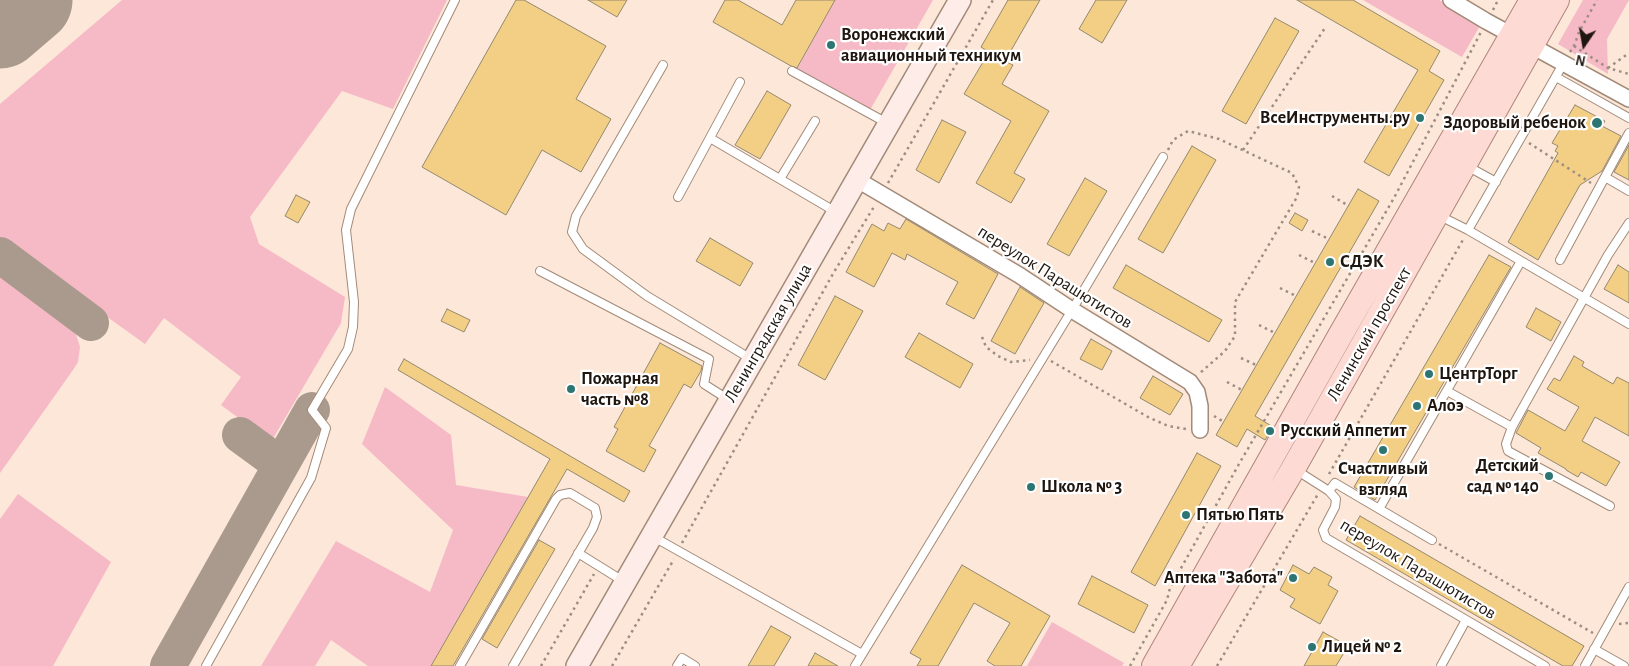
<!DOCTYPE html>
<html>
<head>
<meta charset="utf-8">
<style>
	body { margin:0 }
	#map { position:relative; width:1629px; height:666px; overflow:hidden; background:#fce7d8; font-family:"Alegreya Sans",sans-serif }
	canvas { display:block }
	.north { position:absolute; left:1559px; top:20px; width:50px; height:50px; -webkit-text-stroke:4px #fff; paint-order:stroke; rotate:192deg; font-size:14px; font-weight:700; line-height:20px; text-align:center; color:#1f1610 }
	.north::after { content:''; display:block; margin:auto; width:18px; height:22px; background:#1f1610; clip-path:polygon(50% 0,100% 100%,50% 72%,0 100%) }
</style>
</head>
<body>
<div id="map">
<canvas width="1629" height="666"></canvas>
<div class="north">N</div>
</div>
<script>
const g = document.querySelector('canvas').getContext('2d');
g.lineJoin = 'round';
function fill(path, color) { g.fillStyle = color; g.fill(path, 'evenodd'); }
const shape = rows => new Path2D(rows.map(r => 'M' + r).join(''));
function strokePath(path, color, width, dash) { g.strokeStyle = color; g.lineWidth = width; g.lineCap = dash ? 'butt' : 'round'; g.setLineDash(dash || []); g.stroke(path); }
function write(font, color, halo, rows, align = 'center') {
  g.font = font + ' "Alegreya Sans",sans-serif'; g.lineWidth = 4.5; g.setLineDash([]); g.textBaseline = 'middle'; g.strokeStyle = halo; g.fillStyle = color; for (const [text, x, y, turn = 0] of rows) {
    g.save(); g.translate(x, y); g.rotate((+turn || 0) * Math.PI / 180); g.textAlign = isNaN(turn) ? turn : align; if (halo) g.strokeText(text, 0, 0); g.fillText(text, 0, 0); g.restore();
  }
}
fill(shape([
	[122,0,447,0,393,109,342,91,250,217,259,244,345,297,341,323,271,442,221,405,241,377,164,318,145,344,0,240,0,104],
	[835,0,933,0,870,110,797,69],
	[1363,0,1439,0,1481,24,1462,57],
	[1583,0,1629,0,1607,39,1608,74,1558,44],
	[0,273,69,323,74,328,80,347,78,362,73,370,0,473],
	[385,387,451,435,456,485,528,497,431,666,368,666,331,640,315,666,261,666,336,541,430,592,453,530,362,444],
	[18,494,111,562,53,666,0,666,0,519],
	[1052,622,1124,663,1122,666,1027,666]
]), '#f6b9c6');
strokePath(shape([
	[0,255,91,323],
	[240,435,281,465],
	[168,666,312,410]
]), '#aa9a8e', 36);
strokePath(shape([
	[0,24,28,0]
]), '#aa9a8e', 89);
const building = shape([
	[516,0,524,0,606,46,576,99,611,119,581,172,542,150,506,215,422,167,516,0],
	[588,0,627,0,617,17,588,0],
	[725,0,738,0,782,25,796,0,835,0,797,68,791,66,713,22,725,0],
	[1008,0,1040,0,1005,61,1013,65,1002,84,1049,111,1014,173,1025,179,1011,203,976,183,1011,121,964,94,989,52,981,47,1008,0],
	[1096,0,1127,0,1102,43,1079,29,1096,0],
	[1297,0,1353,0,1440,51,1429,71,1444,80,1389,176,1364,162,1418,70,1297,0],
	[1275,18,1299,31,1246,124,1222,111,1275,18],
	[767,91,791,105,760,159,735,145,767,91],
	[1575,105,1605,121,1602,126,1621,136,1602,171,1580,185,1538,260,1508,242,1558,153,1555,151,1558,146,1552,143,1575,105],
	[942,120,966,132,939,183,916,170,942,120],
	[1629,145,1629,180,1614,172,1629,145],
	[1192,146,1216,160,1163,253,1138,239,1192,146],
	[1085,178,1107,191,1069,256,1047,244,1085,178],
	[1358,189,1379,201,1255,416,1273,427,1265,440,1247,429,1237,447,1216,435,1358,189],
	[296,195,310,202,298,223,285,216,296,195],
	[1295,213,1308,220,1302,231,1289,223,1295,213],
	[906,219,998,274,974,319,946,304,958,282,907,254,905,260,892,253,874,287,846,272,872,224,884,231,888,223,900,229,906,219],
	[710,238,753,263,740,286,696,261,710,238],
	[1489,255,1511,267,1375,500,1354,487,1489,255],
	[1126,265,1222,320,1209,342,1113,288,1126,265],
	[1618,265,1629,272,1629,303,1604,289,1618,265],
	[1020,287,1044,303,1015,354,991,341,1020,287],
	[835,296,863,311,825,380,798,365,835,296],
	[1536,308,1561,322,1551,341,1526,327,1536,308],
	[447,309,470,320,464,332,441,321,447,309],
	[919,333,973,364,960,388,905,357,919,333],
	[1091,339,1112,351,1102,370,1080,359,1091,339],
	[660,343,702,366,701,371,691,388,684,384,649,446,656,450,644,472,606,451,618,429,614,427,660,343],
	[1574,356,1584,362,1582,366,1613,384,1617,377,1629,383,1629,436,1595,417,1582,441,1620,462,1606,486,1581,472,1578,477,1566,470,1566,469,1538,453,1541,448,1516,433,1528,410,1565,431,1579,407,1547,389,1554,378,1560,381,1574,356],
	[404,359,630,491,624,502,567,469,453,666,431,666,550,459,398,370,404,359],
	[1153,376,1183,394,1170,415,1140,398,1153,376],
	[1197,453,1221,466,1155,586,1131,572,1197,453],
	[1360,516,1584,646,1572,666,1563,666,1346,540,1360,516],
	[539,540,555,549,497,648,482,639,539,540],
	[962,565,1050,616,1021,666,995,666,987,661,1010,623,974,603,938,666,917,666,921,659,910,653,962,565],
	[1293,565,1309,574,1314,567,1332,577,1328,585,1338,591,1320,624,1290,607,1295,599,1280,590,1293,565],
	[1092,576,1148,605,1134,633,1078,604,1092,576],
	[771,626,791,637,774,666,748,666,771,626],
	[1323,632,1348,646,1336,666,1304,666,1323,632],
	[815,653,838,666,808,666,815,653]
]);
fill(building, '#f2cf85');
strokePath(building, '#94886f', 1);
const lane = shape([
	[663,65,576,216,572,232,583,249,647,296,751,359],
	[792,71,887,123],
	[1556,77,1629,118],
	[1629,133,1605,177,1629,191],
	[710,138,836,212],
	[1467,166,1496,182],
	[780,179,815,121],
	[678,197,740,82],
	[1440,216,1468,230,1629,324],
	[1468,230,1563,64],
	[1560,260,1605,177],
	[540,271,709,359,704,384,729,400],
	[1447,391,1512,427,1506,444,1508,451,1610,506],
	[1512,427,1608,255,1629,223],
	[1296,470,1329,491,1336,499,1335,507,1323,530,1326,538,1545,666],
	[1329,491,1335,483,1432,540],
	[1379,509,1521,261],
	[652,536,862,654],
	[578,553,623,581],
	[1594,649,1624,666],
	[206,666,311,478,326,428,312,410,348,349,353,327,354,302,346,230,351,209,455,0],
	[460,666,556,499,560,495,570,493,595,508,597,517,593,528,513,666],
	[677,666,682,658,695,666],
	[855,666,1072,310,1163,157],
	[1441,666,1466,620],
	[1585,666,1629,587]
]);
const street = shape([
	[1451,0,1486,21,1629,99],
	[856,179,1019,275,1072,310,1190,382,1197,392,1200,406,1200,430]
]);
const secondary = shape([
	[577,666,960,0]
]);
const primary = shape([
	[1154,666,1337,341,1532,0],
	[1177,666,1293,469,1557,0]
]);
strokePath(lane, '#a28a79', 10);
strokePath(street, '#a28a79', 18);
strokePath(secondary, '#a28a79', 24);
strokePath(primary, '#af857b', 26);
strokePath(shape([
	[1493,10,1498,0],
	[1574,46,1608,68,1629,74],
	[1570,52,1575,44,1579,32,1597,0],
	[1608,68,1629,53],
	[1529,143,1591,183],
	[1168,150,1173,140,1188,131,1219,139,1292,173,1299,187,1297,197,1235,302,1235,336,1225,351,1200,373],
	[1243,150,1325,28],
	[888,183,993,0],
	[1332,196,1349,206],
	[1312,231,1329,239],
	[1299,255,1315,263],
	[1280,288,1296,296],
	[1259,325,1275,333],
	[982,337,986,347,998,356,1011,362,1030,360],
	[1241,358,1256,365],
	[1051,361,1148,417,1168,426,1186,429],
	[1227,382,1242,390],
	[1214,416,1224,422],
	[1329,474,1464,238],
	[682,543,834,272,875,205],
	[1439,544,1593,633],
	[1619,624,1629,623],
	[541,666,594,574],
	[612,666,674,559],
	[1130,666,1167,600,1170,588,1239,464,1394,198,1481,32],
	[1217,666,1318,494]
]), '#9d8d82', 2.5, [2.5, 4]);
strokePath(lane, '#fff', 8);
strokePath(street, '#fff', 15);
strokePath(secondary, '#feece9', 21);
strokePath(primary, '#fddad3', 24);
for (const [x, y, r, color] of [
	[831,45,5,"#2c7573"],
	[1420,118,5,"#2c7573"],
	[1597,123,6,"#2c7573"],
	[1330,262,5,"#2c7573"],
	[1429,374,5,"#2c7573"],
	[571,389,5,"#2c7573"],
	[1417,406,5,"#2c7573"],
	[1270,431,5,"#2c7573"],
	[1383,450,5,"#2c7573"],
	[1549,476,5,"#2c7573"],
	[1031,487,5,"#2c7573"],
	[1186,515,5,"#2c7573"],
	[1293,578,5,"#2c7573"],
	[1312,647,5,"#2c7573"]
]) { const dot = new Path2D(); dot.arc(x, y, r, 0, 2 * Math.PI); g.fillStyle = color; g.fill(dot); strokePath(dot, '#fff', 2); }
write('bold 18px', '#1f1610', '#fff', [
	["Воронежский",841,35],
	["авиационный техникум",841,56],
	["ВсеИнструменты.ру",1410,118,"right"],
	["Здоровый ребенок",1586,123,"right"],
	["СДЭК",1340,262],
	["ЦентрТорг",1439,374],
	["Пожарная",581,379],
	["часть №8",581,400],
	["Алоэ",1427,406],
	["Русский Аппетит",1280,431],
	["Детский",1539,466,"right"],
	["сад № 140",1539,487,"right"],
	["Счастливый",1383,469,"center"],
	["взгляд",1383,490,"center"],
	["Школа № 3",1041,487],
	["Пятью Пять",1196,515],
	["Аптека \"Забота\"",1283,578,"right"],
	["Лицей № 2",1322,647]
], 'left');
write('18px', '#1f1610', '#fff', [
	["переулок Парашютистов",1055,277,32],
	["Ленинградская улица",768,333,-60],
	["Ленинский проспект",1369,334,-60],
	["переулок Парашютистов",1418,569,31]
]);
</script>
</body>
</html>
